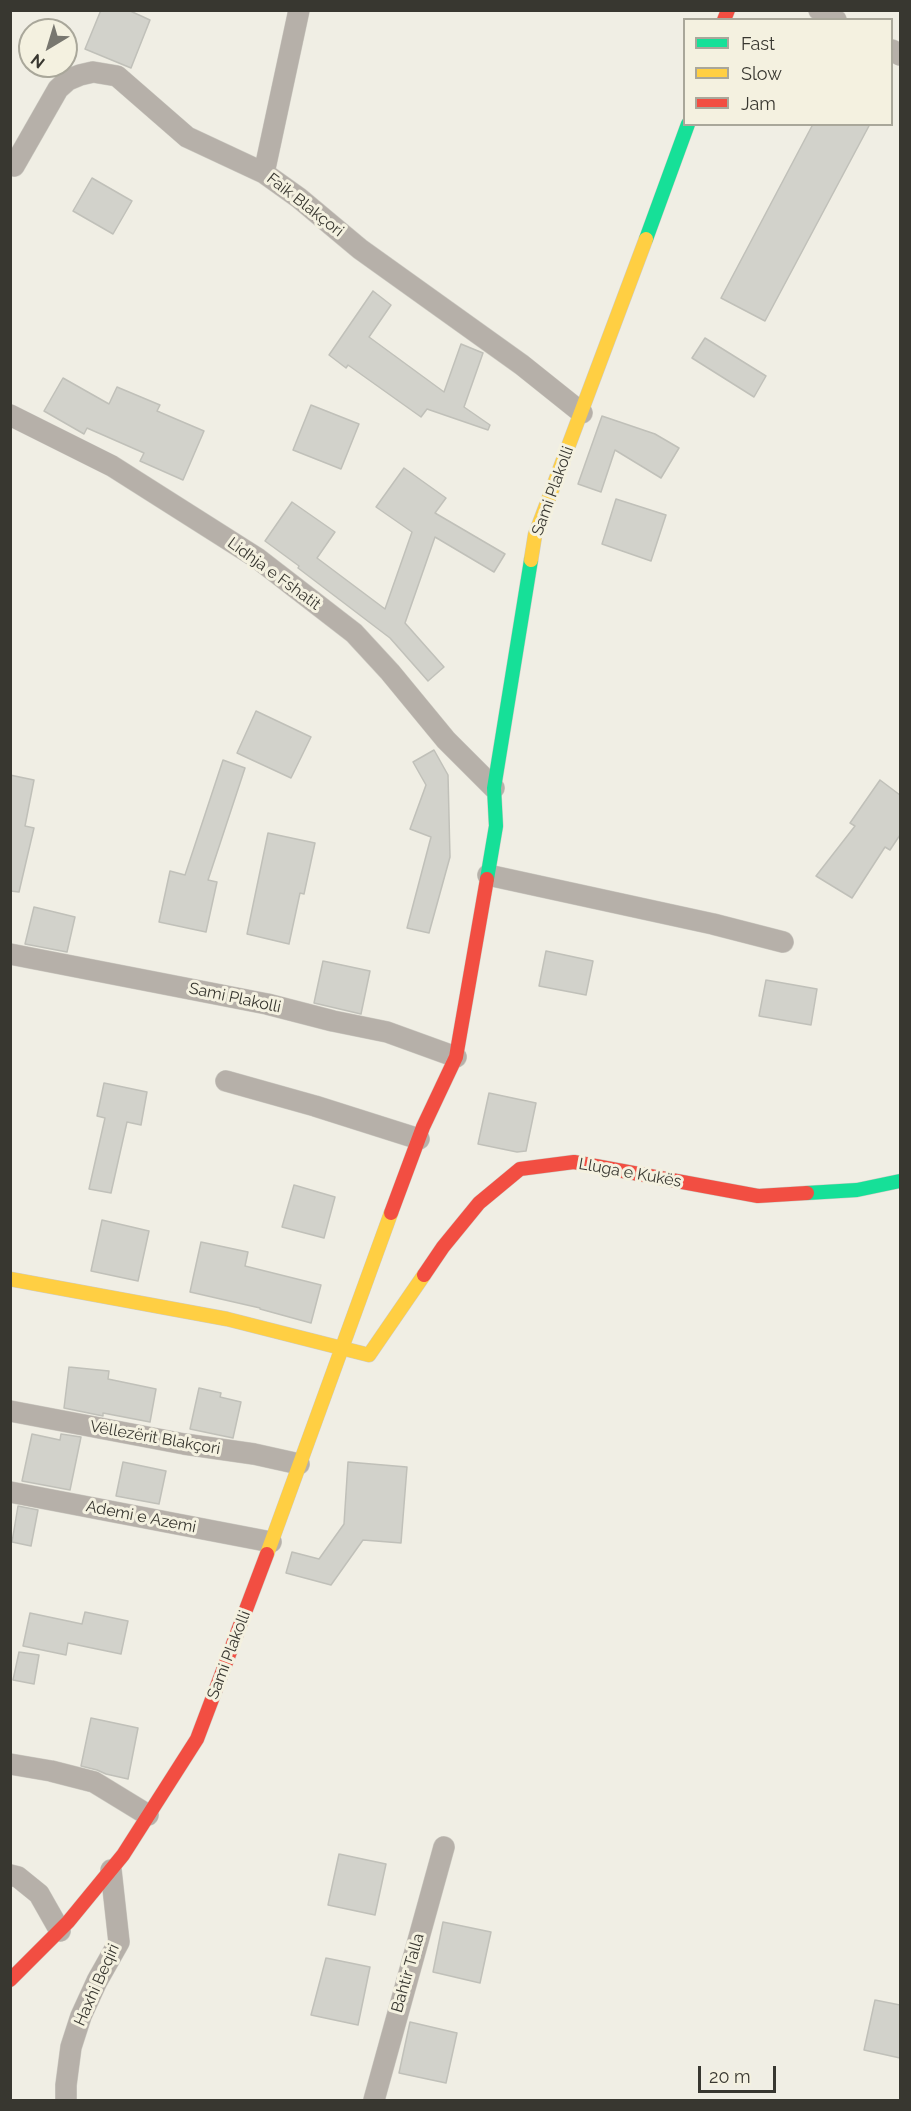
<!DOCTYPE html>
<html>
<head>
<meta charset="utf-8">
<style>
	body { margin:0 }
	#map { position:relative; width:911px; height:2111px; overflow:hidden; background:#f0eee4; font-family:Raleway,sans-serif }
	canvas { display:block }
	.frame { position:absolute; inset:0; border:12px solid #383730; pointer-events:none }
	.legend { position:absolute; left:683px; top:18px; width:210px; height:108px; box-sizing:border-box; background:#f4f1e0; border:2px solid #a9a79a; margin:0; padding:8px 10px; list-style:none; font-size:18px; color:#383730 }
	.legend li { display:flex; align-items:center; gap:12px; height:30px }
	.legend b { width:30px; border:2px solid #a9a79a }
	.north { position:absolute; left:18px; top:18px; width:60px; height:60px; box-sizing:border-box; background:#f4f1e0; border:2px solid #a9a79a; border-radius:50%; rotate:218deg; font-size:16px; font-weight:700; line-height:24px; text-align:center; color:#383730 }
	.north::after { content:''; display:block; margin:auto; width:21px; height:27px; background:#78776f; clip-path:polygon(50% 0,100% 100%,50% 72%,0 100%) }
	.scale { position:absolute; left:698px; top:2066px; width:78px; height:27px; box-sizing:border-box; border:3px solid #383730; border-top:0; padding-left:8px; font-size:18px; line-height:21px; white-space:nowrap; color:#383730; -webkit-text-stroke:4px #f4f1e0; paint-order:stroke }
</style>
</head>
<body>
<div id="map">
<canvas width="911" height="2111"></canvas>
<div class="frame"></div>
<ul class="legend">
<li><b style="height:8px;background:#16e098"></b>Fast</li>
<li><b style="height:8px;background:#ffcf43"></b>Slow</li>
<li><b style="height:8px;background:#f24e42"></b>Jam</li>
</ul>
<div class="north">N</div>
<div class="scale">20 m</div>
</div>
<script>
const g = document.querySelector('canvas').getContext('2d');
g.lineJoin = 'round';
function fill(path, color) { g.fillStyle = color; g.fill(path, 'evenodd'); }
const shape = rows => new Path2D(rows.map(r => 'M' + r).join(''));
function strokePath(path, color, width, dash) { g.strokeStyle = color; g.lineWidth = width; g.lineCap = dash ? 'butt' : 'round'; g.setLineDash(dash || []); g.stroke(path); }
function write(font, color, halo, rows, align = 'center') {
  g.font = font + ' Raleway,sans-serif'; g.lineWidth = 6; g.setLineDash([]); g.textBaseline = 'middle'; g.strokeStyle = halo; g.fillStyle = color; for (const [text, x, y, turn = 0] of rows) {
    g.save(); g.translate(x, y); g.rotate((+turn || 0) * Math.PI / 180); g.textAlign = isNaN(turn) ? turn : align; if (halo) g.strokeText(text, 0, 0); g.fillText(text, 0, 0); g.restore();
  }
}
const building = shape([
	[101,10,128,10,150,20,131,68,85,49,101,10],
	[813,124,870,124,765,321,721,298,813,124],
	[92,178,132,201,113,234,73,211,92,178],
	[373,291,391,305,369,337,444,392,461,344,483,353,464,407,490,425,488,430,427,409,421,417,348,365,346,368,329,355,373,291],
	[705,338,766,376,754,397,692,358,705,338],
	[63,378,109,404,117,387,160,405,157,411,204,431,183,480,140,461,144,453,87,428,84,434,44,411,63,378],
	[311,405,359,424,341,469,293,450,311,405],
	[602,416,655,434,679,448,661,478,615,450,601,492,578,484,602,416],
	[404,468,446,498,435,513,505,554,494,572,435,537,405,623,444,667,428,681,390,638,298,568,299,566,265,541,292,502,335,532,317,558,385,609,412,532,376,507,404,468],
	[616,499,666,515,651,561,602,544,616,499],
	[256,711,311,737,291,778,237,753,256,711],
	[434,750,448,775,450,857,429,933,407,928,431,837,410,829,426,785,413,762,434,750],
	[223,760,245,768,208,880,217,882,206,932,159,922,170,871,185,875,223,760],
	[10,775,34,780,25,826,34,828,19,892,10,891,10,775],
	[880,780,900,795,900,835,890,850,885,847,852,898,816,876,855,826,850,823,880,780],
	[268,833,315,843,304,894,300,893,289,944,247,934,268,833],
	[34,907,75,917,67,952,25,944,34,907],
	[546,951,593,961,586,995,539,986,546,951],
	[323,961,370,971,361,1014,314,1003,323,961],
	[766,980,817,989,811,1025,759,1016,766,980],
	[104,1083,147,1092,141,1125,127,1122,111,1193,89,1189,105,1118,97,1116,104,1083],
	[489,1093,536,1103,526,1151,517,1152,478,1144,489,1093],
	[294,1185,335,1197,324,1238,282,1227,294,1185],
	[102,1220,149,1231,138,1281,91,1271,102,1220],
	[201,1242,248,1252,245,1266,321,1285,311,1323,260,1309,260,1308,190,1292,201,1242],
	[69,1367,109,1371,108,1379,156,1389,150,1422,103,1413,103,1416,64,1408,69,1367],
	[199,1388,221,1393,220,1397,241,1402,233,1438,190,1429,199,1388],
	[32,1434,60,1440,61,1434,81,1437,70,1490,22,1481,32,1434],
	[123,1462,166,1471,159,1504,116,1496,123,1462],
	[348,1462,407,1467,401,1543,363,1540,331,1585,286,1573,292,1552,319,1559,344,1524,348,1462],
	[18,1506,38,1510,31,1546,12,1542,18,1506],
	[85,1612,128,1621,121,1654,68,1643,66,1655,23,1646,30,1613,82,1624,85,1612],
	[19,1652,39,1655,34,1684,13,1680,19,1652],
	[91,1718,138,1728,128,1779,106,1774,97,1770,81,1766,91,1718],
	[339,1854,386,1864,375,1915,328,1905,339,1854],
	[443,1922,491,1932,480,1983,433,1972,443,1922],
	[326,1958,370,1967,358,2025,311,2015,326,1958],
	[875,2000,900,2005,900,2058,864,2050,875,2000],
	[410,2022,457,2033,446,2083,399,2073,410,2022]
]);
fill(building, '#d2d2cb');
strokePath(building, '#c0c0b9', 1.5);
const street = shape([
	[819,10,836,20],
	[892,50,900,55],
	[14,166,58,89,68,80,80,75,93,72,117,76,187,137,264,173,299,198,360,249,522,365,582,413],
	[264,173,299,10],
	[10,415,112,466,257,558,354,633,390,672,446,740,494,788],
	[488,875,713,924,783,942],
	[10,954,267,1004,333,1021,387,1032,456,1057],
	[226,1081,315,1106,419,1139],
	[10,1411,184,1444,254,1454,299,1464],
	[10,1492,271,1542],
	[10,1764,51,1771,94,1782,148,1815],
	[10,1875,18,1877,39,1894,60,1931],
	[66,2100,66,2085,71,2047,81,2016,97,1981,119,1942,111,1870],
	[374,2100,444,1847]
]);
const fast = shape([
	[646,239,688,124],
	[487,879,496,826,494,788,531,560],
	[807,1193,857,1190,900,1181]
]);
const slow = shape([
	[531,560,535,535,646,239],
	[10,1279,227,1319,369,1355,424,1275],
	[267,1554,391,1213]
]);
const jam = shape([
	[724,20,728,10],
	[391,1213,423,1127,456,1057,487,879],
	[424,1275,443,1247,479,1203,520,1169,574,1162,758,1196,807,1193],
	[10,1980,68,1922,123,1855,197,1739,267,1554]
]);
strokePath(street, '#ceccc4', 22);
strokePath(fast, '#ceccc4', 15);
strokePath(slow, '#ceccc4', 15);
strokePath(jam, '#ceccc4', 15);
strokePath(street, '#b6b0a9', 21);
strokePath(fast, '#16e098', 14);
strokePath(slow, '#ffcf43', 14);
strokePath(jam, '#f24e42', 14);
write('16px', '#383730', '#f4f1e0', [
	["Faik Blakçori",305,205,38],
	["Sami Plakolli",553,491,-70],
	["Lidhja e Fshatit",274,574,36],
	["Sami Plakolli",235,998,12],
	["Lluga e Kukës",630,1173,10],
	["Vëllezërit Blakçori",155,1438,10],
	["Ademi e Azemi",141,1517,11],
	["Sami Plakolli",229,1655,-69],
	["Bahtir Talla",408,1973,-74],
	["Haxhi Beqiri",97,1985,-66]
]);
</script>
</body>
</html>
